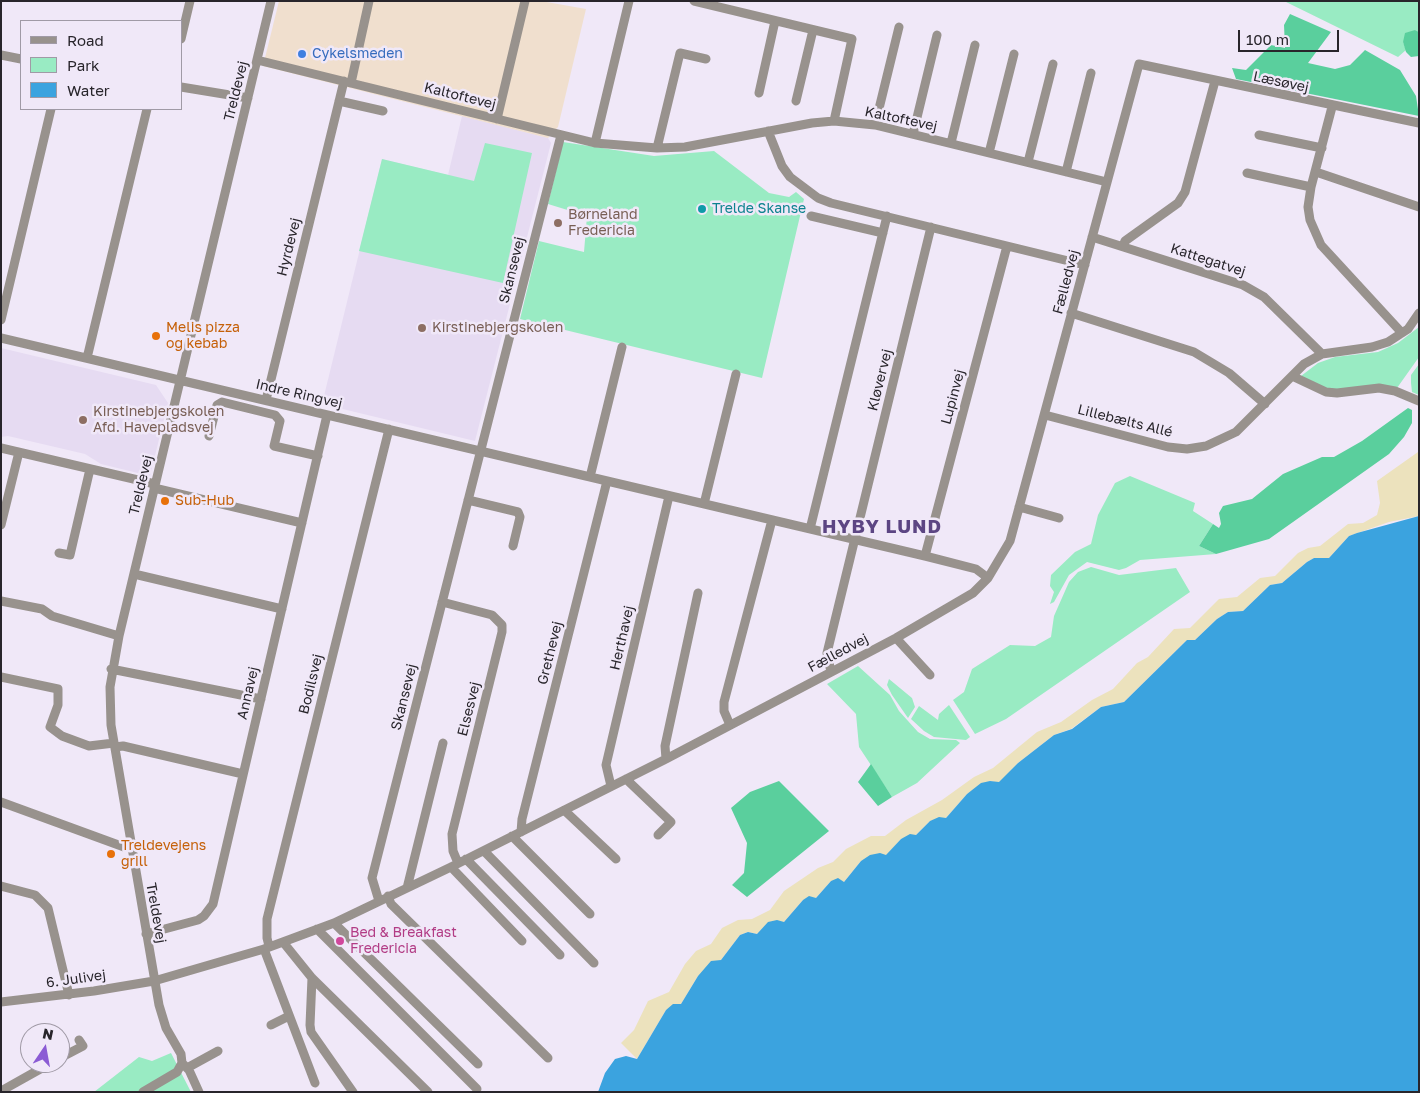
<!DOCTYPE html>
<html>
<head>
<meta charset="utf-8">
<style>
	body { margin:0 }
	#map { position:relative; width:1420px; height:1093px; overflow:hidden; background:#f0e8f8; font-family:"Golos Text",sans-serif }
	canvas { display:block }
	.frame { position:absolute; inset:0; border:2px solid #28252b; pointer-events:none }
	.legend { position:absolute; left:20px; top:20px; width:162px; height:90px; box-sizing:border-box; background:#f0e8f8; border:1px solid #a09aa6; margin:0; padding:6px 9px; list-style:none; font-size:15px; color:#28252b }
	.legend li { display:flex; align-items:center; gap:10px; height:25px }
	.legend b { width:25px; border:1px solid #a09aa6 }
	.north { position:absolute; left:20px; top:1023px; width:50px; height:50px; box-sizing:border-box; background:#f0e8f8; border:1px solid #a09aa6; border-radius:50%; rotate:12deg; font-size:14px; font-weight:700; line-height:20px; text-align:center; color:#28252b }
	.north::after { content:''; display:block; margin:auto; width:18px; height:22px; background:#8b5bd4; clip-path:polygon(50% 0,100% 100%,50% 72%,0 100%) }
	.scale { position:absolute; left:1238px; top:30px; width:101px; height:22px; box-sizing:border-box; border:2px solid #28252b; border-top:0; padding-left:6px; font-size:15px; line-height:18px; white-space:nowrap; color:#28252b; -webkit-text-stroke:4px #f0e8f8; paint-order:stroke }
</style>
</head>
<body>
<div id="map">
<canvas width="1420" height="1093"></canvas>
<div class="frame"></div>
<ul class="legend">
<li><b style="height:6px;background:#98928d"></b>Road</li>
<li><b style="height:14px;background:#99ebc3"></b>Park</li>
<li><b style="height:14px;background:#3ba3df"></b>Water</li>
</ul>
<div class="north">N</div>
<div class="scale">100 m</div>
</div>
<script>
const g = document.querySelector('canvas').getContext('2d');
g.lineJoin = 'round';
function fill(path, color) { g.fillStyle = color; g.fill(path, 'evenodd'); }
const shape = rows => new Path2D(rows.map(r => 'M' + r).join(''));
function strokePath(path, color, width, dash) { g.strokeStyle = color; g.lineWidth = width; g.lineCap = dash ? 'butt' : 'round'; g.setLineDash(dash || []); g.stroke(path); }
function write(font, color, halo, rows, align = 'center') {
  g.font = font + ' "Golos Text",sans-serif'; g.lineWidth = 5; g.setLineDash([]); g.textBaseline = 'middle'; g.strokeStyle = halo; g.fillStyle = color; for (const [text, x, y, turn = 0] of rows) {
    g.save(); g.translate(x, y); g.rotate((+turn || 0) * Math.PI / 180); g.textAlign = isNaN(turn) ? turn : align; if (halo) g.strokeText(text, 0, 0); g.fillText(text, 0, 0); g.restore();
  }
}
fill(shape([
	[462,116,548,138,551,143,475,441,322,404,382,159,448,175],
	[1,348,156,385,168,403,150,476,101,464,85,454,8,436,1,437]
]), '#e6dbf2');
fill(shape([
	[279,1,541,1,586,9,558,127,548,138,263,66]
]), '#f0dfce');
fill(shape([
	[1284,1,1419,1,1419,32,1415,30,1403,42,1406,50,1398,57],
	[563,142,654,156,714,151,769,193,789,197,796,192,804,199,762,378,520,319,539,241,584,252,587,216,548,204],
	[485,143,532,153,503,283,359,251,382,159,474,181],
	[1419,327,1419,357,1397,388,1335,390,1320,387,1301,376,1318,363,1335,357,1378,352,1398,343],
	[1419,364,1419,395,1412,392,1411,383,1411,375],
	[1130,476,1195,503,1193,511,1213,524,1199,546,1216,554,1140,560,1126,568,1119,570,1087,562,1069,575,1054,602,1050,604,1054,592,1050,586,1051,575,1075,552,1091,544,1098,515,1115,483],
	[1091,567,1119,575,1176,568,1190,592,1006,719,975,734,953,700,964,692,972,669,1010,645,1035,646,1051,637,1054,616,1069,582,1078,572],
	[858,666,890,695,899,711,918,732,930,739,956,740,960,743,917,783,892,797,859,747,856,714,827,684],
	[889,679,912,698,915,707,908,718,892,695,887,685],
	[949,705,970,737,966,740,934,737,924,731,911,719,919,706,938,720,939,714],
	[171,1053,191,1092,94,1092,139,1057,152,1061]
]), '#99ebc3');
fill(shape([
	[1290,14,1331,32,1308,63,1335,69,1350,65,1365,50,1400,70,1416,96,1419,116,1236,79,1232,68,1246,70,1271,45,1285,48,1284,25],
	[1415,30,1419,32,1419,56,1411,57,1406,52,1403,42,1405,33],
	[1408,408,1412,410,1412,423,1404,437,1389,454,1269,539,1216,554,1199,546,1213,524,1219,528,1221,524,1219,513,1223,506,1252,499,1283,474,1322,457,1334,457,1362,441],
	[871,764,892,797,878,806,858,782],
	[779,781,829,831,747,897,732,885,744,873,747,843,731,808,750,792]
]), '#5acf9d');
fill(shape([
	[1418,452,1419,516,1389,522,1349,536,1329,558,1314,558,1307,562,1282,583,1270,585,1243,611,1228,612,1217,619,1195,640,1186,641,1124,702,1101,707,1071,729,1054,735,1018,763,999,783,990,781,967,794,946,818,930,821,916,835,901,839,886,856,861,861,844,882,831,881,816,898,803,900,784,922,768,923,757,934,748,932,740,935,721,960,698,976,681,1004,666,1010,637,1059,621,1043,634,1030,648,1001,669,992,685,964,696,951,711,944,722,928,738,920,752,919,770,910,784,891,818,868,833,862,846,849,871,836,885,836,906,820,942,800,974,777,993,768,1037,732,1061,722,1092,700,1113,689,1137,663,1148,657,1174,629,1190,628,1219,599,1237,597,1260,578,1275,576,1298,553,1308,548,1320,546,1348,524,1363,523,1377,515,1380,503,1377,481]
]), '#ece2bd');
fill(shape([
	[1419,516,1419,1092,598,1092,605,1073,615,1059,626,1056,637,1059,666,1010,673,1004,681,1004,698,976,711,961,721,960,740,935,748,932,757,934,768,922,777,920,784,922,803,900,809,896,816,898,831,881,838,878,844,882,861,861,870,855,880,853,886,855,901,839,910,834,916,835,930,821,939,817,946,818,967,794,981,783,990,781,999,782,1018,763,1054,735,1072,729,1101,707,1124,702,1187,640,1195,640,1217,619,1228,612,1243,611,1270,585,1282,583,1307,562,1314,558,1329,558,1349,536,1357,533]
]), '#3ba3df');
strokePath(shape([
	[694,1,852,39,834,121],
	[181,39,190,1],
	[1,55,21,59],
	[257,60,595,143,657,148,685,147,812,123,834,121,875,125,1107,182],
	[351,83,369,1],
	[181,87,248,98],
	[759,93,775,21],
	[339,101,383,111],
	[796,101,813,30],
	[1332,107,1311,187,1308,207,1310,220,1321,245,1402,333],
	[497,119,525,1],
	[875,125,899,27],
	[768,131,782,166,790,177,818,198,831,203,1085,265],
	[913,134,937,35],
	[1259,135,1322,148],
	[595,143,629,1],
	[951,143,975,45],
	[657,148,680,53,706,59],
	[989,153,1014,54],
	[1028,162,1053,64],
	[1066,172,1091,73],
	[1316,172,1419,207],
	[1247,173,1311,187],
	[811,216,883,233],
	[1092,237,1243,285,1264,297,1322,354],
	[1123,246,1125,241,1178,203,1185,192,1215,81],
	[1071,313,1194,352,1229,373,1265,404],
	[1,320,51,109],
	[1,338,925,556,976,569,988,578],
	[87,358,147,109],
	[1292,376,1326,392,1337,393,1379,388,1395,391,1419,401],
	[266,400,344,81],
	[1045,415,1168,447,1187,449,1206,446,1236,432,1304,364,1322,354,1372,347,1388,342,1408,329,1419,313],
	[209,436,217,405,222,402,275,415,280,421,274,446,318,456],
	[1,448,155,484],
	[590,477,622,347],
	[154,488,302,523],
	[468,500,518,512,520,517,513,546],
	[704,504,736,374],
	[1019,507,1059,518],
	[1,525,19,452],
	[810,529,887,216],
	[59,553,70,555,90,469],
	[925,556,1007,246],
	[134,574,282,609],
	[1,601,42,609,52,616,119,636],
	[442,602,492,615,502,625,502,632,452,834,453,851,458,863],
	[896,638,930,675],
	[111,669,261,699],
	[831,672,827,653,931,227],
	[1,677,58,689,58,705,50,727,62,736,89,746,114,743],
	[730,725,724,711,724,702,772,520],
	[115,747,123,746,243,774],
	[666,759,665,746,698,593],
	[626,779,671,822,658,835],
	[611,786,606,765,669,496],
	[1,802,124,847,130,847],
	[564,810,616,859],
	[521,832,522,819,607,481],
	[512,836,590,914],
	[484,851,594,963],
	[466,859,560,955],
	[451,867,522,941],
	[1,886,35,895,48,908,69,995],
	[407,888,443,743],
	[388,896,391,904,548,1058],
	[379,901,372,878,561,135],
	[334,923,478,1064],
	[317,929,477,1089],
	[146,934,198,920,204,916,213,904,327,415],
	[283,942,312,978,428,1092],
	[269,946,267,938,267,919,389,429],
	[264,949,315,1083],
	[312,978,310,1025,311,1032,353,1092],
	[1,1002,94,991,154,981,264,949,334,923,451,867,666,759,896,638,973,593,988,578,1010,541,1139,64,1419,123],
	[271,1025,289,1016],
	[60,1058,83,1046,79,1040],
	[187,1068,218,1051],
	[1,1091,51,1063],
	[143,1092,177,1072,182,1063],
	[199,1092,189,1070,182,1063,181,1054,166,1028,159,1005,111,725,110,687,119,636,271,1]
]), '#98928d', 9);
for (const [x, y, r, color] of [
	[302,54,5,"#3f7fe0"],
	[702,209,5,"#0f9aa8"],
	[558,223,5,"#8d6e63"],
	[422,328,5,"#8d6e63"],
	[156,336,5,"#e8710a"],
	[83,420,5,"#8d6e63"],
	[165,501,5,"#e8710a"],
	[111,854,5,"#e8710a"],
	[340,941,5,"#d1479c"]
]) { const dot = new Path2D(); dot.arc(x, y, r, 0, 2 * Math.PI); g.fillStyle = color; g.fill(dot); strokePath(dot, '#f0e8f8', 2); }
write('14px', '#366cbe', '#f0e8f8', [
	["Cykelsmeden",312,54]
], 'left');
write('14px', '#28252b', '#f0e8f8', [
	["Læsøvej",1281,82,12],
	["Treldevej",236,91,-76],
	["Kaltoftevej",460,96,14],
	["Kaltoftevej",901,119,12],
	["Hyrdevej",289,247,-76],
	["Kattegatvej",1208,260,18],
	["Skansevej",512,270,-76],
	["Fælledvej",1066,282,-75],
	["Kløvervej",880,380,-76],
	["Indre Ringvej",299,394,13],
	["Lupinvej",953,397,-75],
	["Lillebælts Allé",1125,421,14],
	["Treldevej",141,485,-76],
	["Herthavej",622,638,-77],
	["Grethevej",550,653,-76],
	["Fælledvej",838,653,-28],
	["Bodilsvej",311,684,-76],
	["Annavej",248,693,-77],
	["Skansevej",404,697,-76],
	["Elsesvej",469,709,-76],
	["Treldevej",156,913,80],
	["6. Julivej",76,979,-8]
]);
write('14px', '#0d838f', '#f0e8f8', [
	["Trelde Skanse",712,209]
], 'left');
write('14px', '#785e54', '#f0e8f8', [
	["Børneland",568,215],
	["Fredericia",568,231],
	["Kirstinebjergskolen",432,328],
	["Kirstinebjergskolen",93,412],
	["Afd. Havepladsvej",93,428]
], 'left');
write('14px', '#c56008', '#f0e8f8', [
	["Melis pizza",166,328],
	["og kebab",166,344],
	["Sub-Hub",175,501],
	["Treldevejens",121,846],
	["grill",121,862]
], 'left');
write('14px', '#b23c85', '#f0e8f8', [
	["Bed & Breakfast",350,933],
	["Fredericia",350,949]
], 'left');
g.letterSpacing = '1px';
write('bold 19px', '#5c4583', '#f0e8f8', [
	["HYBY LUND",882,527]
]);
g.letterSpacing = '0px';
</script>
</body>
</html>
